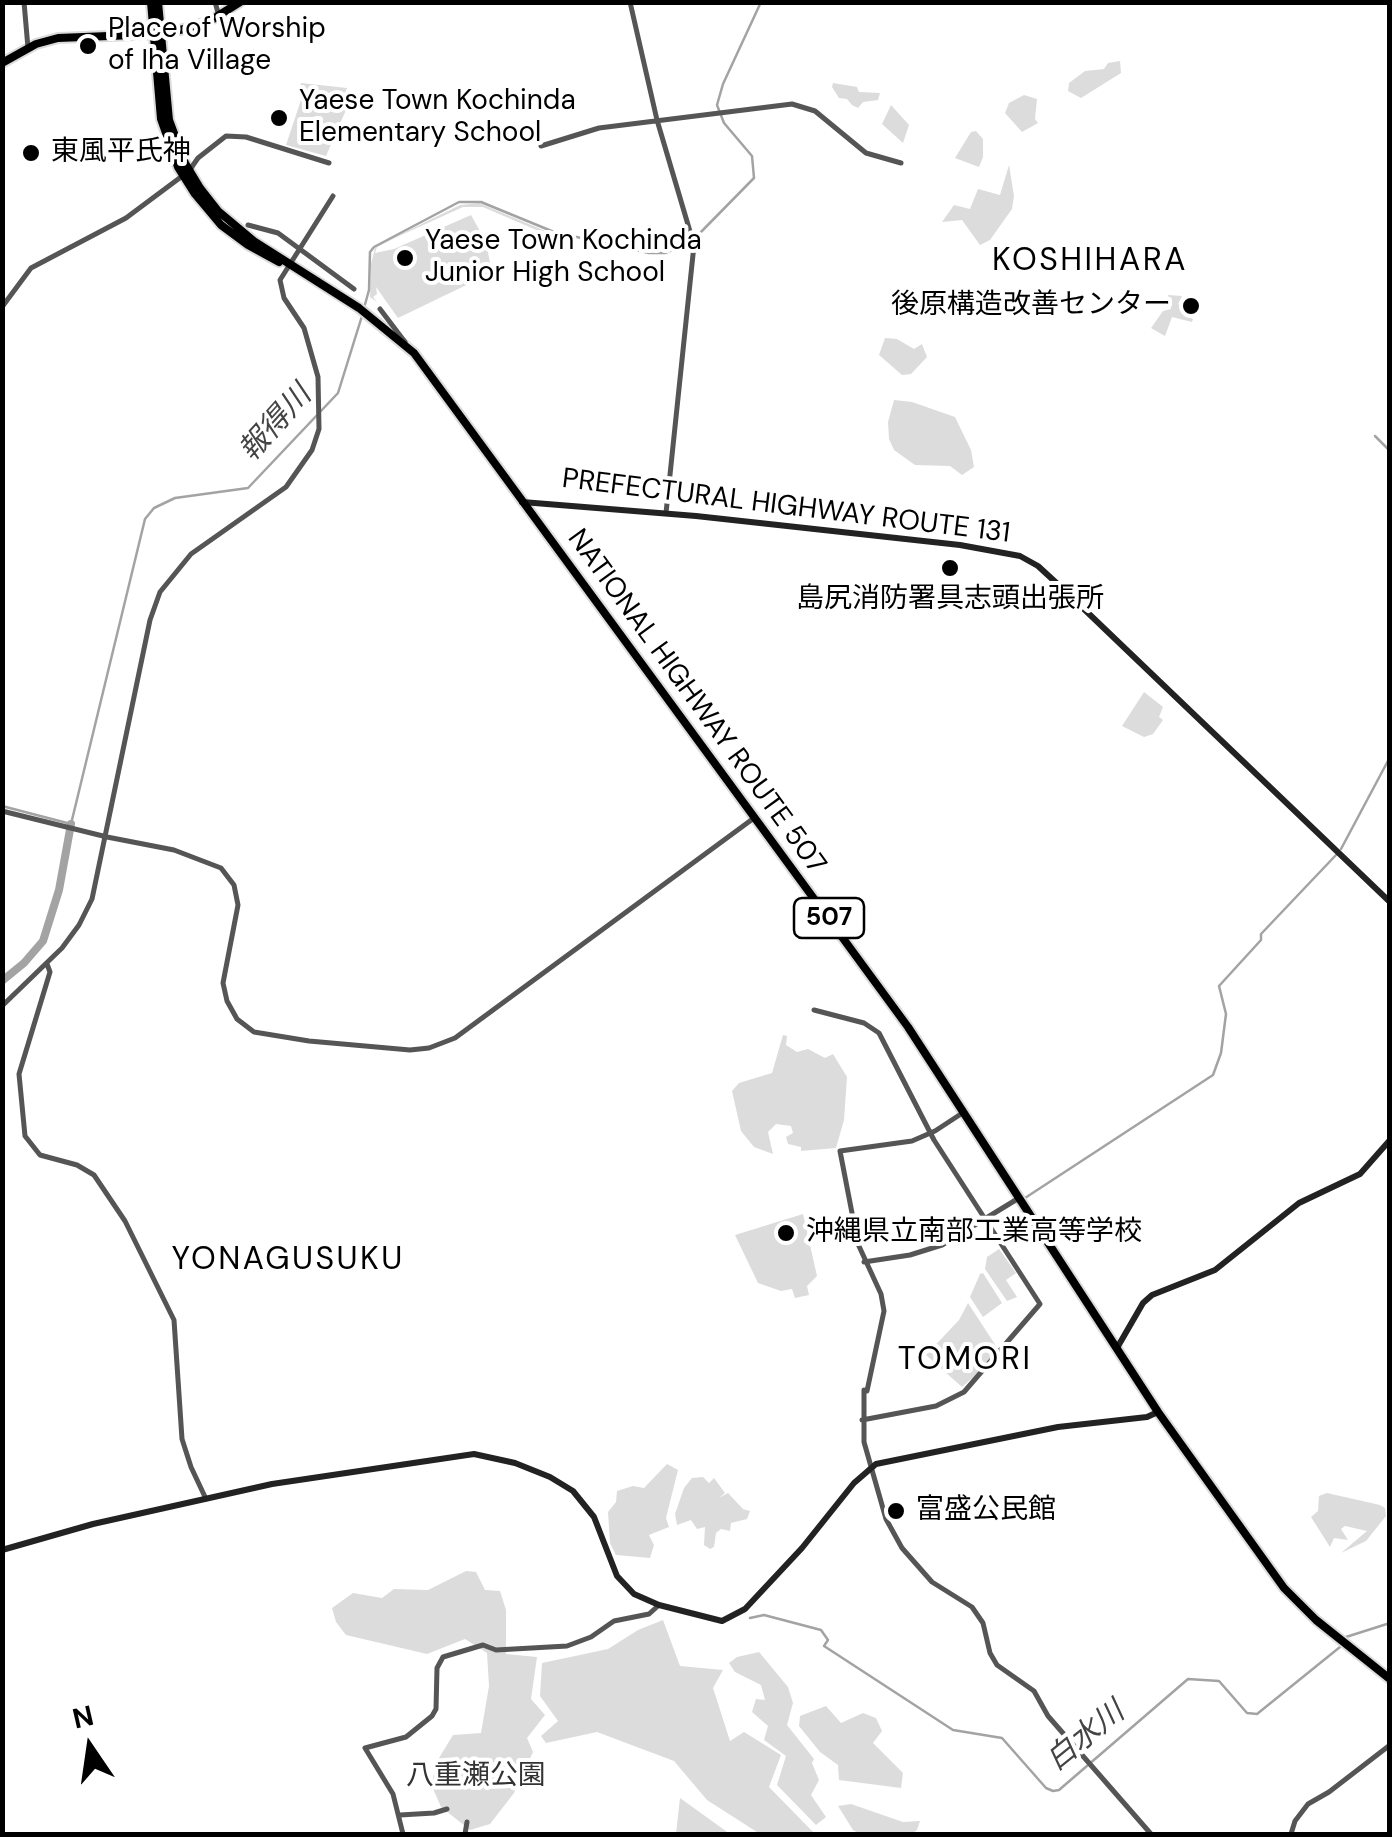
<!DOCTYPE html>
<html>
<head>
<meta charset="utf-8">
<style>
	body { margin:0 }
	#map { position:relative; width:1392px; height:1837px; overflow:hidden; background:#fff; font-family:"DM Sans",sans-serif }
	canvas { display:block }
	.frame { position:absolute; inset:0; border:5px solid #000; pointer-events:none }
	.north { position:absolute; left:40px; top:1697px; width:100px; height:100px; -webkit-text-stroke:8px #fff; paint-order:stroke; rotate:347deg; font-size:28px; font-weight:700; line-height:40px; text-align:center; color:#000 }
	.north::after { content:''; display:block; margin:auto; width:35px; height:45px; background:#000; clip-path:polygon(50% 0,100% 100%,50% 72%,0 100%) }
</style>
</head>
<body>
<div id="map">
<canvas width="1392" height="1837"></canvas>
<div class="frame"></div>
<div class="north">N</div>
</div>
<script>
const g = document.querySelector('canvas').getContext('2d');
g.lineJoin = 'round';
function fill(path, color) { g.fillStyle = color; g.fill(path, 'evenodd'); }
const shape = rows => new Path2D(rows.map(r => 'M' + r).join(''));
function strokePath(path, color, width, dash) { g.strokeStyle = color; g.lineWidth = width; g.lineCap = dash ? 'butt' : 'round'; g.setLineDash(dash || []); g.stroke(path); }
function write(font, color, halo, rows, align = 'center') {
  g.font = font + ' "DM Sans","Noto Sans JP",sans-serif'; g.lineWidth = 8; g.setLineDash([]); g.textBaseline = 'middle'; g.strokeStyle = halo; g.fillStyle = color; for (const [text, x, y, turn = 0] of rows) {
    g.save(); g.translate(x, y); g.rotate((+turn || 0) * Math.PI / 180); g.textAlign = isNaN(turn) ? turn : align; if (halo) g.strokeText(text, 0, 0); g.fillText(text, 0, 0); g.restore();
  }
}
fill(shape([
	[1120,61,1121,73,1081,98,1068,91,1069,83,1085,71,1104,69,1108,63],
	[301,83,347,88,342,102,346,110,326,156,286,145,302,97,310,93,298,94],
	[833,83,857,87,859,92,880,93,878,100,863,102,858,108,852,105,847,99,839,98,832,87],
	[1024,95,1037,99,1035,119,1038,123,1022,132,1005,113,1009,103],
	[891,105,909,125,903,143,882,124],
	[976,131,983,139,983,157,979,167,955,158,971,132],
	[1009,165,1014,196,1012,209,990,240,980,245,962,220,942,222,954,205,970,209,978,189,1000,195],
	[479,203,555,235,555,238,483,207,463,207,397,237,377,247,375,253,394,249,471,215,486,242,491,268,485,276,398,318,376,287,377,294,373,297,377,302,370,297,371,264,375,248,379,245,460,205],
	[1168,295,1182,296,1178,304,1187,309,1184,315,1193,319,1192,322,1172,317,1165,336,1151,328,1163,311,1171,309],
	[885,338,897,339,914,349,922,344,927,357,911,374,902,375,879,355],
	[894,400,912,402,955,417,971,450,974,467,962,475,950,466,915,465,894,450,889,439,888,422],
	[1144,692,1163,707,1159,717,1163,720,1153,734,1144,737,1122,726],
	[783,1035,787,1036,786,1045,797,1052,808,1049,825,1058,833,1054,847,1077,844,1120,836,1148,801,1151,801,1147,788,1144,786,1137,793,1133,791,1126,776,1124,768,1132,773,1154,754,1147,741,1131,732,1091,739,1083,772,1073],
	[803,1214,817,1276,807,1286,809,1295,795,1298,792,1289,781,1291,758,1283,735,1235],
	[999,1249,1016,1273,1006,1280,1017,1297,1007,1301,985,1269,987,1257],
	[983,1273,1002,1303,983,1317,970,1297,980,1274],
	[968,1303,998,1349,979,1372,962,1387,926,1355,959,1320],
	[667,1464,678,1470,666,1518,669,1527,649,1535,654,1545,650,1558,616,1555,610,1543,608,1512,616,1502,617,1491,633,1486,644,1488],
	[703,1477,709,1483,714,1478,725,1493,719,1498,728,1493,743,1509,750,1511,747,1519,731,1523,730,1531,721,1529,716,1533,714,1547,710,1549,704,1545,705,1527,697,1529,691,1520,677,1525,675,1514,684,1488,692,1478],
	[1327,1493,1380,1505,1385,1508,1386,1516,1366,1541,1341,1553,1367,1531,1345,1526,1341,1529,1348,1540,1334,1538,1330,1547,1311,1517,1318,1511,1319,1496],
	[466,1571,476,1572,485,1590,500,1591,506,1610,506,1654,537,1657,531,1699,545,1715,527,1738,533,1752,514,1793,490,1824,470,1830,441,1807,431,1784,439,1758,453,1735,481,1733,489,1686,487,1653,465,1639,427,1654,346,1635,336,1622,332,1608,353,1593,382,1598,394,1589,428,1590],
	[663,1620,680,1666,723,1670,713,1688,730,1741,744,1732,781,1755,769,1787,814,1833,828,1834,760,1834,707,1800,674,1761,597,1732,546,1743,541,1736,558,1721,540,1696,542,1663,608,1649,638,1630],
	[759,1652,788,1687,793,1703,787,1725,814,1759,812,1763,819,1780,811,1795,826,1817,816,1825,777,1785,786,1756,764,1740,768,1726,752,1712,756,1699,765,1700,761,1685,735,1672,729,1663,737,1657],
	[826,1706,841,1723,863,1713,876,1718,882,1731,873,1743,903,1773,901,1788,839,1780,838,1765,820,1752,799,1726,800,1716],
	[680,1798,730,1834,676,1834],
	[851,1804,903,1822,920,1821,917,1830,911,1834,860,1834,853,1830,838,1806]
]), '#dcdcdc');
strokePath(shape([
	[699,234,754,178,752,156,724,123,717,105,723,84,761,2],
	[364,308,369,290,370,252,374,247,459,202,481,202,554,232,649,253,665,253,687,244],
	[1375,436,1390,451],
	[2,806,71,824,145,519,154,508,175,498,248,488,338,393,362,316],
	[1341,849,1390,757],
	[1025,1198,1213,1075,1221,1053,1226,1014,1219,986,1261,940,1261,934,1336,855],
	[750,1618,764,1615,821,1630,828,1640,824,1646,953,1730,1002,1738,1046,1788,1053,1791,1059,1790,1188,1679,1219,1681,1247,1713,1257,1714,1340,1647],
	[1346,1637,1390,1623]
]), '#a3a3a3', 2.5);
strokePath(shape([
	[2,981,24,963,43,941,59,890,71,824]
]), '#a3a3a3', 8);
const primary = shape([
	[2,63,36,44,58,38,160,34,189,28,213,19,240,2]
]);
const trunk = shape([
	[151,2,161,119,178,167,195,194,221,225,248,245,279,262],
	[158,2,169,120,185,163,200,188,218,211,255,242,359,308,414,353,908,1027,1158,1412,1284,1588,1316,1620,1390,1679]
]);
strokePath(primary, '#dbdbdb', 12);
strokePath(trunk, '#dbdbdb', 12);
strokePath(shape([
	[24,2,28,48],
	[215,2,219,16],
	[630,2,657,120,694,245,666,513],
	[541,146,599,128,792,104,815,111,866,153,901,163],
	[248,225,278,233,354,289],
	[2,307,31,268,126,218,189,171,198,158,226,136,246,137,329,163],
	[380,309,405,342],
	[2,811,107,837,174,850,221,868,234,885,238,905,223,983,227,1001,237,1019,254,1032,309,1041,410,1050,429,1048,455,1038,754,818],
	[47,964,50,972,19,1074,25,1136,40,1155,77,1165,94,1175,125,1221,174,1320,182,1439,191,1467,206,1499],
	[2,1006,62,948,79,925,92,899,150,620,160,592,191,554,286,487,312,450,319,429,318,377,304,328,284,298,280,280,333,196],
	[814,1010,864,1023,879,1033,934,1140,1040,1304,964,1392,936,1406,862,1420],
	[864,1262,910,1255,942,1245,1019,1198],
	[864,1390,864,1442,886,1519,902,1548,932,1582,972,1607,983,1623,990,1653,997,1665,1034,1691,1048,1716,1151,1834],
	[867,1391,884,1311,881,1294,858,1244,840,1151,912,1141,935,1131,964,1112],
	[400,1815,434,1813,447,1809],
	[403,1834,393,1794,365,1748,406,1737,432,1716,436,1709,437,1668,443,1657,483,1645,496,1650,567,1646,591,1637,614,1621,649,1614,659,1605],
	[465,1834,467,1822],
	[1291,1834,1295,1821,1308,1804,1329,1792,1390,1745]
]), '#555', 5);
strokePath(shape([
	[522,502,696,516,960,545,1020,556,1038,566,1063,589,1390,902],
	[1117,1348,1143,1303,1152,1295,1215,1270,1299,1203,1360,1174,1390,1140],
	[2,1550,93,1524,272,1484,474,1454,515,1463,550,1477,573,1491,594,1517,617,1576,634,1594,659,1605,722,1621,745,1609,802,1548,854,1483,876,1464,1058,1427,1147,1417,1158,1412]
]), '#222', 6);
strokePath(primary, '#000', 8);
strokePath(trunk, '#000', 8);
for (const [x, y, r, color] of [
	[88,46,10,"#000"],
	[279,118,10,"#000"],
	[31,153,10,"#000"],
	[405,258,10,"#000"],
	[1191,306,10,"#000"],
	[950,568,10,"#000"],
	[786,1233,10,"#000"],
	[896,1511,10,"#000"]
]) { const dot = new Path2D(); dot.arc(x, y, r, 0, 2 * Math.PI); g.fillStyle = color; g.fill(dot); strokePath(dot, '#fff', 4); }
for (const [x, y, w] of [
	[829,918,70]
]) { const box = new Path2D(); box.roundRect(x - w / 2, y - 20, w, 40, 8); g.fillStyle = '#fff'; g.fill(box); strokePath(box, '#000', 2.5); }
write('bold 25px', '#000', null, [
	["507",829,918]
]);
write('28px', '#000', '#fff', [
	["Place of Worship",108,30],
	["of Iha Village",108,62],
	["Yaese Town Kochinda",299,102],
	["Elementary School",299,134],
	["東風平氏神",51,153],
	["Yaese Town Kochinda",425,242],
	["Junior High School",425,274],
	["後原構造改善センター",1171,306,"right"],
	["島尻消防署具志頭出張所",950,600,"center"],
	["沖縄県立南部工業高等学校",806,1233],
	["富盛公民館",916,1511]
], 'left');
write('28px', '#000', '#fff', [
	["PREFECTURAL HIGHWAY ROUTE 131",786,507,7],
	["NATIONAL HIGHWAY ROUTE 507",696,702,54]
]);
write('28px', '#333', '#fff', [
	["八重瀬公園",476,1777]
]);
write('italic 30px', '#444', '#fff', [
	["報得川",276,424,-48],
	["白水川",1086,1737,-39]
]);
g.letterSpacing = '2.5px';
write('32px', '#000', '#fff', [
	["KOSHIHARA",1090,262],
	["YONAGUSUKU",288,1261],
	["TOMORI",965,1361]
]);
g.letterSpacing = '0px';
</script>
</body>
</html>
